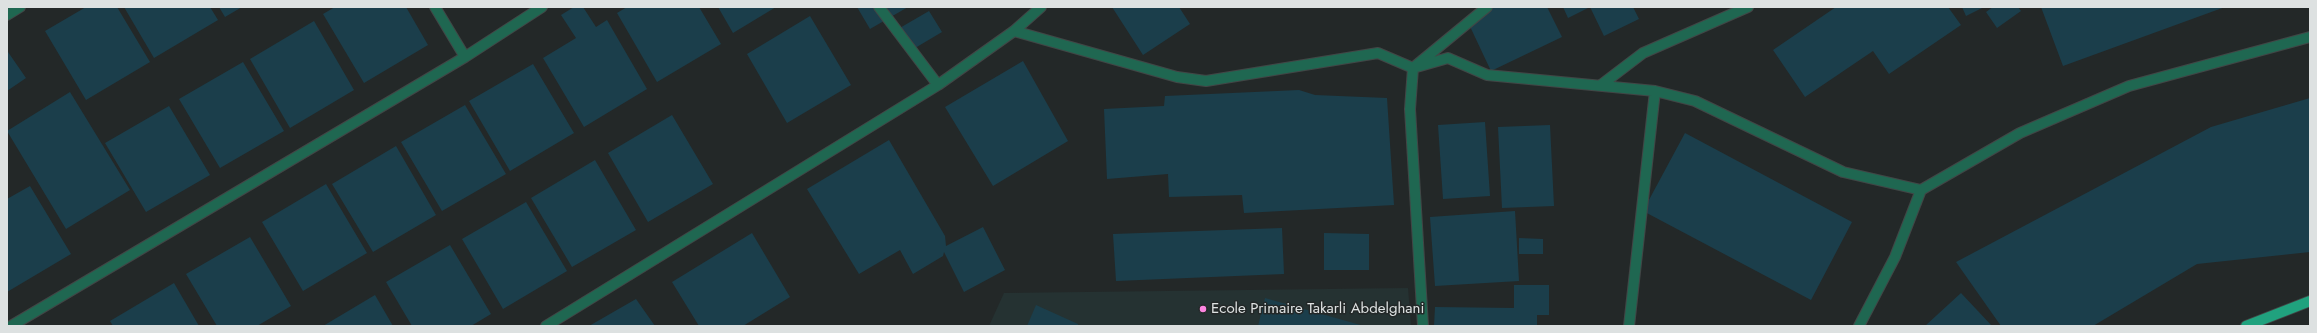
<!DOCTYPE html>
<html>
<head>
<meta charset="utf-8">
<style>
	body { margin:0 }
	#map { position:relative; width:2317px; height:333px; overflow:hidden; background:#232828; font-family:Jost,sans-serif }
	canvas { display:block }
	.frame { position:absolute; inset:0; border:8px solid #dde1e1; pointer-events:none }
</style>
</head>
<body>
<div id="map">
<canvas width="2317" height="333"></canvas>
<div class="frame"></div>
</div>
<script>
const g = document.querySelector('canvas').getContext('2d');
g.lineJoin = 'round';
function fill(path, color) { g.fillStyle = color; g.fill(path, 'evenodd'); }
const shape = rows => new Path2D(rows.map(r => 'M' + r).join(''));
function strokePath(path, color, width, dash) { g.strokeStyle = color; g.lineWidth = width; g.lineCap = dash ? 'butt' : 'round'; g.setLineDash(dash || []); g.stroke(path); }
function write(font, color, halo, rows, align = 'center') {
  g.font = font + ' Jost,sans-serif'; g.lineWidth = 3; g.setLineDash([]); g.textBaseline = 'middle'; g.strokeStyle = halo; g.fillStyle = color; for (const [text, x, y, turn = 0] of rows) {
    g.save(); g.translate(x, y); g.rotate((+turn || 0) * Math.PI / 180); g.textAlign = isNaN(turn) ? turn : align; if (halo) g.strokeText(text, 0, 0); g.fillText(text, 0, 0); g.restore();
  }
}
fill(shape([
	[1408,288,1411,326,989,326,1004,293]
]), '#253232');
fill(shape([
	[86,7,117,7,150,62,86,100,45,31],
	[124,7,210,7,218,20,154,58],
	[219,7,242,7,225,17],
	[335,7,406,7,428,45,364,83,323,14],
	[574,7,583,7,596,27,607,20,647,89,584,127,543,58,576,38,561,15],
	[627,7,699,7,721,44,657,82,617,13],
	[718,7,776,7,733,33],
	[857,7,908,7,870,29],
	[1112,7,1179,7,1190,24,1143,55],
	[1489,7,1547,7,1562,37,1491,71,1466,18],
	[1563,7,1633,7,1639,19,1604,36,1590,7,1568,18],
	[1836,7,1948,7,1961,25,1889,74,1873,51,1805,97,1773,50],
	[1962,7,1984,7,1966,16],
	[1993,7,2018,7,2021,11,1997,28,1986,12],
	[2041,7,2225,7,2063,66],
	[929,11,942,32,910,51,898,29],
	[810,16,851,85,787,123,747,54],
	[314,21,354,90,290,128,250,59],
	[8,52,26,78,7,91,7,53],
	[1023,61,1068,141,993,186,945,107],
	[243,62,284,131,220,168,179,99],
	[533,64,574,133,510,171,469,101],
	[1299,90,1315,95,1387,98,1394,205,1244,213,1242,195,1169,197,1168,174,1107,179,1104,109,1164,106,1165,96],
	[70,92,130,190,66,229,7,131],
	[2310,98,2310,252,2197,264,2093,326,2001,326,1956,262,2211,127],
	[465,105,506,174,442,211,401,142],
	[169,106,210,175,146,212,105,143],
	[672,115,713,184,648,222,608,153],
	[1485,122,1490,196,1443,199,1438,125],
	[1550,125,1554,206,1502,208,1498,127],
	[1685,133,1852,222,1811,300,1643,211],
	[889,140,945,236,946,246,983,227,1005,270,964,292,944,252,943,256,913,274,900,250,859,274,807,189],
	[396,146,436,215,373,252,332,184],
	[595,160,636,230,572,267,531,198],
	[326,184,367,253,303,291,262,222],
	[30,186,71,254,7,292,7,199],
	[526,202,567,271,503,309,462,239],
	[1515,211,1519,281,1435,286,1430,217],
	[1282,228,1284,274,1116,281,1113,234],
	[752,233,790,297,743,326,699,326,672,282],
	[1324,233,1369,234,1369,270,1324,270],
	[250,237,291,306,257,326,217,326,186,274],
	[1519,238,1543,239,1543,254,1519,254],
	[450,245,491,314,471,326,412,326,386,282],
	[174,283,199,326,113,326,110,321],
	[1514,285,1549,285,1549,315,1537,315,1537,326,1434,326,1435,307,1514,308],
	[1961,293,1992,326,1925,326],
	[375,295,393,326,323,326],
	[1265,298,1364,326,1258,326],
	[636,299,655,326,589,326],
	[1036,305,1078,324,1078,326,1027,326]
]), '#1b3e4b');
const minor = shape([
	[435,7,465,57],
	[879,7,938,85],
	[7,15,20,7],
	[1014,31,1177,77,1206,81,1378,53,1413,68,1448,58,1487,75,1655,91,1695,101,1843,172,1921,190,2020,133,2129,86,2310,37],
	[1601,85,1643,53,1748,7],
	[11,326,465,57,542,7],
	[546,326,938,85,1014,31,1041,7],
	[1423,326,1410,109,1413,68,1487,7],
	[1629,326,1655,91],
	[1859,326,1895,257,1921,190]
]);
const major = shape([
	[2246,326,2310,301]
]);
strokePath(minor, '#414646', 12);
strokePath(major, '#414646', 12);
strokePath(minor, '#1f6751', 10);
strokePath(major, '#20a27e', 10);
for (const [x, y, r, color] of [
	[1203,309,4,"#fd86e1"]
]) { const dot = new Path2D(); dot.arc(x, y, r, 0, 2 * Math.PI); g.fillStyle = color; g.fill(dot); strokePath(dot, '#232828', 1.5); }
write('15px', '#dde1e1', '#232828', [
	["Ecole Primaire Takarli Abdelghani",1211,309]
], 'left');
</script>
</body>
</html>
